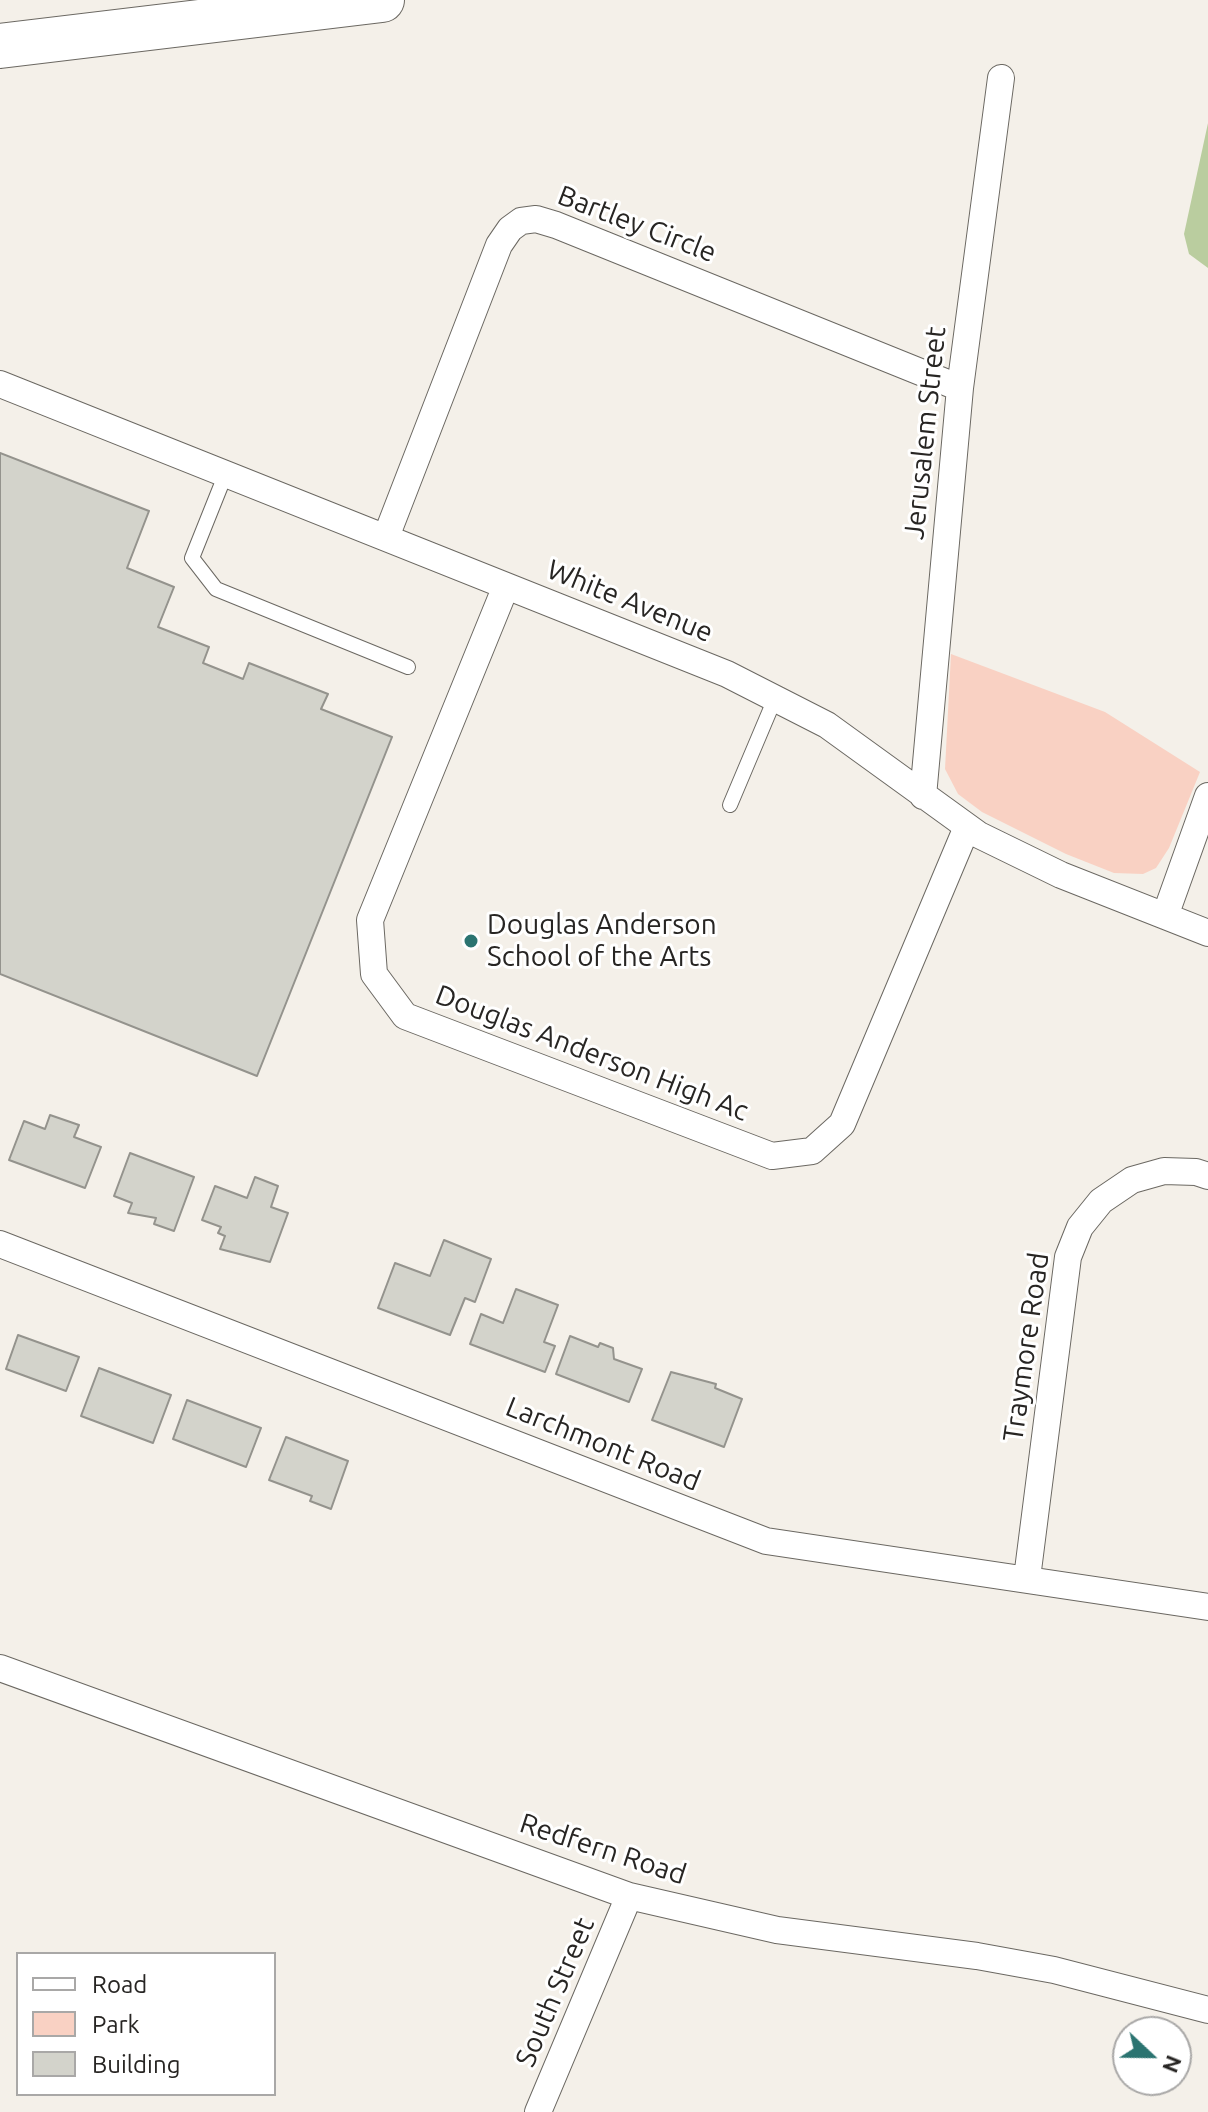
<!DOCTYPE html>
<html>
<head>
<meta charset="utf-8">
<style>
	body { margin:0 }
	#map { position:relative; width:1208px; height:2112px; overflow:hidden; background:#f4f0e9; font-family:Ubuntu,sans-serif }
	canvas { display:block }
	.legend { position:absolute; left:16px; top:1952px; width:260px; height:144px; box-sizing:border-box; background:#fff; border:2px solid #a9a8a7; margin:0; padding:10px 14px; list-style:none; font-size:24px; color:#272523 }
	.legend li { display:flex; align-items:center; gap:16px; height:40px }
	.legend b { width:40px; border:2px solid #a9a8a7 }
	.north { position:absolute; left:1112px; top:2016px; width:80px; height:80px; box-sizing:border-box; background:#fff; border:2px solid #a9a8a7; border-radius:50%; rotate:112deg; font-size:22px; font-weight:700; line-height:32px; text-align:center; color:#272523 }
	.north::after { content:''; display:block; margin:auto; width:28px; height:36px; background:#2b7471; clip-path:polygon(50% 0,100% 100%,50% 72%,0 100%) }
</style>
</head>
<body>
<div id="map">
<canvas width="1208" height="2112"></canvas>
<ul class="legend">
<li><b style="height:10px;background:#fff"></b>Road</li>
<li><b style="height:22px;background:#f9d1c3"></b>Park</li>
<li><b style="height:22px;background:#d3d3cb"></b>Building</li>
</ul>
<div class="north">N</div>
</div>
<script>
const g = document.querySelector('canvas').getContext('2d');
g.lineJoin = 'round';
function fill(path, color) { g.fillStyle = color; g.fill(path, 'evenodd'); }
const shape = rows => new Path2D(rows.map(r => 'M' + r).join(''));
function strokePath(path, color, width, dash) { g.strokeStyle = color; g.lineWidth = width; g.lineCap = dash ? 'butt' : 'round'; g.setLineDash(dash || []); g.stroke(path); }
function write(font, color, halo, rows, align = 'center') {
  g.font = font + ' Ubuntu,sans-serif'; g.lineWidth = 6; g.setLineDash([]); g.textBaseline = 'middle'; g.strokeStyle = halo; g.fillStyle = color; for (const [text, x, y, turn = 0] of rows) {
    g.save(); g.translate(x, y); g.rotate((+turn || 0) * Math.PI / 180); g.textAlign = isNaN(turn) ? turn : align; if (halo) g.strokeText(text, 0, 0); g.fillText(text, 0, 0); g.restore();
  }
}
fill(shape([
	[951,654,1105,712,1200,772,1169,848,1156,868,1143,874,1114,873,1066,854,982,812,958,794,945,769]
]), '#f9d1c3');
fill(shape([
	[1208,123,1208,268,1189,254,1184,234]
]), '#bacd9f');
const building = shape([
	[0,453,149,511,127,568,174,587,158,627,209,647,203,663,243,679,249,663,328,694,321,709,392,737,257,1076,0,974,0,453],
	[50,1115,79,1125,74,1137,101,1147,85,1188,9,1160,24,1121,45,1129,50,1115],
	[130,1153,194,1177,174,1231,154,1224,156,1218,128,1213,132,1203,114,1196,130,1153],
	[255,1177,278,1186,271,1207,288,1213,270,1262,220,1249,225,1236,218,1233,221,1227,202,1220,215,1186,247,1198,255,1177],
	[444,1240,491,1259,475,1302,465,1298,450,1335,378,1308,395,1263,430,1276,444,1240],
	[516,1289,558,1305,544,1342,555,1346,545,1372,470,1344,481,1314,503,1323,516,1289],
	[18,1335,79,1357,66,1391,6,1369,18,1335],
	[570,1336,598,1347,600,1343,613,1348,614,1359,642,1369,629,1402,556,1374,570,1336],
	[99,1368,171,1395,153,1443,81,1416,99,1368],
	[671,1372,716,1384,715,1388,742,1399,724,1447,652,1420,671,1372],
	[187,1400,261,1428,246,1467,173,1439,187,1400],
	[286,1437,348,1461,331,1509,310,1501,312,1496,269,1480,286,1437]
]);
fill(building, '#d3d3cb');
strokePath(building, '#94938d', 2);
const service = shape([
	[226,473,192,558,216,589,408,667],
	[730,805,776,696]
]);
const minor = shape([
	[0,384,727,674,827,725,979,835,1061,875,1208,933],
	[386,537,499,245,510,229,521,221,536,219,556,225,960,388],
	[506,586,370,920,374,974,405,1016,772,1156,812,1151,842,1124,967,827],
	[923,796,960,388,1001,78],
	[1165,916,1208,796],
	[0,1244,766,1541,1208,1607],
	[1027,1578,1068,1257,1080,1227,1101,1201,1132,1180,1164,1171,1196,1172,1208,1176],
	[0,1668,629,1896,777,1930,977,1956,1054,1970,1208,2010],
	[538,2112,629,1896]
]);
const motorway = shape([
	[0,46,382,0]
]);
strokePath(service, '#6b6862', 16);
strokePath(minor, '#6b6862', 28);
strokePath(motorway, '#6b6862', 46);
strokePath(service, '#fff', 14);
strokePath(minor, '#fff', 26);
strokePath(motorway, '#fff', 44);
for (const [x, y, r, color] of [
	[471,941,8,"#2b7471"]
]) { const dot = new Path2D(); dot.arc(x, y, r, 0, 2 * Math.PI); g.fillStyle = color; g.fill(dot); strokePath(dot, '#fff', 3); }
write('28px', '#272523', '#fff', [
	["Bartley Circle",637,224,21],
	["Jerusalem Street",925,433,-84],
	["White Avenue",630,601,22],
	["Douglas Anderson High Ac",592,1053,21],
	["Traymore Road",1026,1347,-82],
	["Larchmont Road",603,1444,22],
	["Redfern Road",603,1849,18],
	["South Street",555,1992,-67]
]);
write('28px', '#272523', '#fff', [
	["Douglas Anderson",487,925],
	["School of the Arts",487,957]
], 'left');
</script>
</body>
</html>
